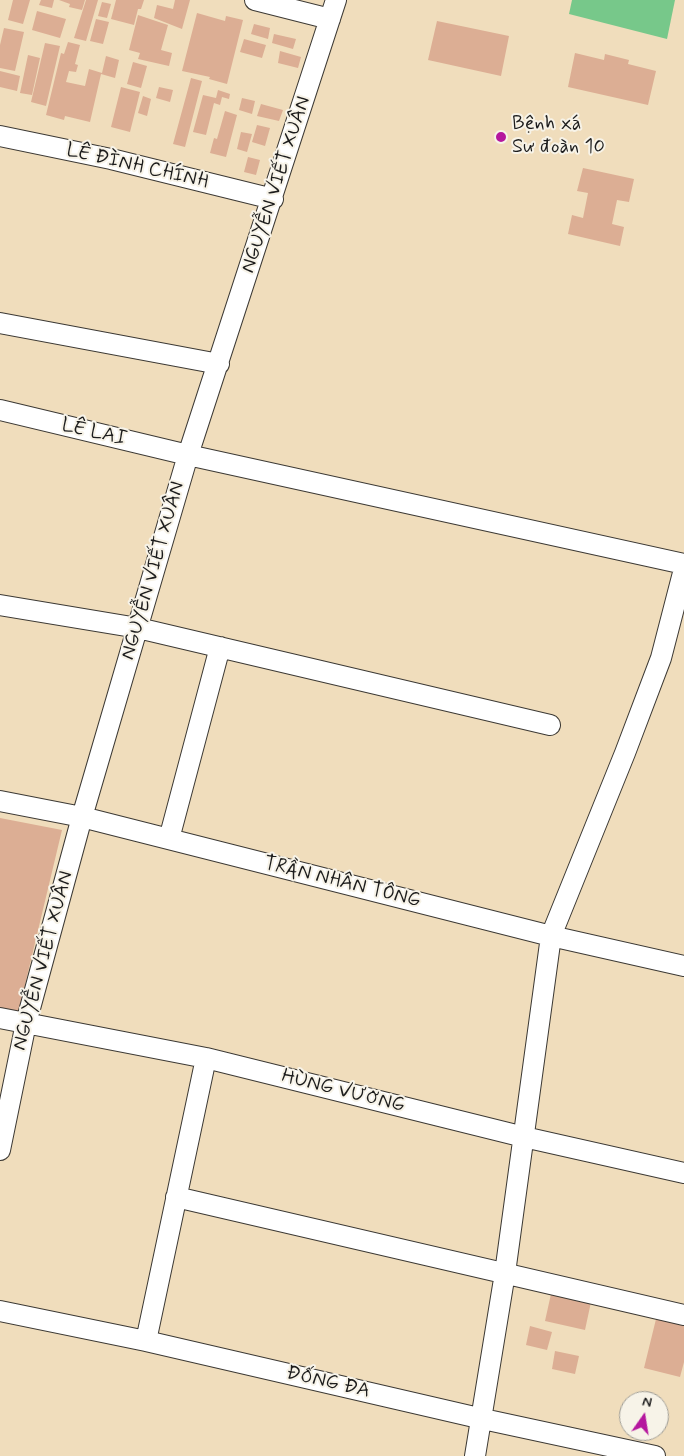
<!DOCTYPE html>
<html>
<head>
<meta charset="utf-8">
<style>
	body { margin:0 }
	#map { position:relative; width:684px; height:1456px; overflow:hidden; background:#f0ddbc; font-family:Mynerve,sans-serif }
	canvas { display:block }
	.north { position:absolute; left:619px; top:1391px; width:50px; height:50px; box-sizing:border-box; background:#f7f3e8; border:1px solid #9f9d96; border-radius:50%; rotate:13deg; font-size:14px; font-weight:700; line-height:20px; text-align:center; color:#1c1c1c }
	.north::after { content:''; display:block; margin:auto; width:18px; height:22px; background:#b5179e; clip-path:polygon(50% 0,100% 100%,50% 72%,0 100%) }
</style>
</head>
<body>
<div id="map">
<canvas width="684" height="1456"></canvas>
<div class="north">N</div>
</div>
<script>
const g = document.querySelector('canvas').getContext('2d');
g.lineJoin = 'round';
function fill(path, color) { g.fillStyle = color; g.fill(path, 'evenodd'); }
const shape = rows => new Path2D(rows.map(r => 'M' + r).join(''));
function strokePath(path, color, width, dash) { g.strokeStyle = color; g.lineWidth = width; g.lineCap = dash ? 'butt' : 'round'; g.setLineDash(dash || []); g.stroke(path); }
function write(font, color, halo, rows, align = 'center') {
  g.font = font + ' Mynerve,sans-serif'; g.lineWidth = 4; g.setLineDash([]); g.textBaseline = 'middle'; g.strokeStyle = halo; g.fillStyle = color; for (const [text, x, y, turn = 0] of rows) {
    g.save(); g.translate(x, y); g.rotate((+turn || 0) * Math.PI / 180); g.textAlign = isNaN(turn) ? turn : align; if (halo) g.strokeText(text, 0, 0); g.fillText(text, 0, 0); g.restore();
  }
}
fill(shape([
	[572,0,675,0,667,39,569,14]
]), '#77c88a');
fill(shape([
	[13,0,30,0,23,24,8,20],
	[41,0,54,0,52,8,39,5],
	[59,0,85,0,82,10,69,7,70,4],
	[86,0,98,0,86,41,74,38],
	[116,0,144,0,141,9,138,9,134,25,111,19],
	[175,0,190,0,182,29,154,18,157,5,173,9],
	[102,2,111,4,107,18,98,16],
	[37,11,66,19,60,38,32,30],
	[197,13,225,21,226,16,243,20,227,84,209,79,210,77,182,71],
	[138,15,168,25,161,50,172,53,169,66,138,59,140,53,129,50],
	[96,19,109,22,103,44,90,41],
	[437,21,509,36,501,76,428,60],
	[254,24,270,28,268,39,251,34],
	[4,28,24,32,15,71,0,68,0,45],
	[274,34,296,39,293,49,272,43],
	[244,39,266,45,262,58,240,52],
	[68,42,80,45,75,64,78,65,76,72,69,71,66,82,85,86,89,69,102,73,106,56,119,60,115,78,101,74,90,122,65,116,64,120,46,115,61,53,64,54],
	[45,43,60,46,46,106,31,102],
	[280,51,301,57,298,68,278,63],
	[575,53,604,60,605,54,629,60,628,64,656,71,648,105,568,87],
	[28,55,40,58,32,95,20,93],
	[133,62,147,66,141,88,127,84],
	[0,71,20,76,17,91,0,87],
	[191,78,202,81,185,147,173,144],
	[121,87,140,92,130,132,111,127],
	[159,87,173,90,170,102,156,98],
	[218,90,230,94,229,99,222,97,220,105,214,103,206,135,193,132,203,95,216,98],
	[143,96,151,99,147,116,138,113],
	[242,98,255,101,252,114,239,110],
	[261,104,283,110,279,121,257,116],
	[225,111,237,115,226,157,210,153,214,138,217,139],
	[257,125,270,128,265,146,252,142],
	[241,132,252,134,247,152,237,149],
	[248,157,260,160,256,175,244,172],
	[583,168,634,179,629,202,617,200,612,224,624,227,620,246,568,234,572,215,583,218,588,193,577,191],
	[0,818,62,830,18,1014,0,1010],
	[551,1294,591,1302,585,1330,545,1321],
	[657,1315,684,1321,684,1362,680,1377,644,1368],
	[530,1326,552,1332,547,1350,526,1345],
	[555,1351,579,1356,575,1374,552,1369]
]), '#dcae94');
const minor = shape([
	[255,0,330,19],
	[0,136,111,159,273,199],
	[0,323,219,364],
	[0,410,188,455,684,564],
	[0,605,138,628,550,725],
	[0,801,82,817,551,936,684,966],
	[169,839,220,647],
	[0,1018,206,1058,524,1137,684,1173],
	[0,1150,26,1023,82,817,188,455,336,0],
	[176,1197,684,1315],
	[0,1311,146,1341,483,1419,655,1456],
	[146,1341,206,1058],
	[475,1456,505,1273,551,936,625,753,661,658,684,569]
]);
strokePath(minor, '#3c3934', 22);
strokePath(minor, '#fff', 20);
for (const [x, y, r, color] of [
	[501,137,6,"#b5179e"]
]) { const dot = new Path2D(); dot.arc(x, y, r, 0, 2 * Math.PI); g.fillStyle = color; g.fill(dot); strokePath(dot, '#f7f3e8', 2); }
write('20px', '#1c1c1c', '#f7f3e8', [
	["Bệnh xá",512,125],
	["Sư đoàn 10",512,148]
], 'left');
write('20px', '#1c1c1c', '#f7f3e8', [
	["LÊ ĐÌNH CHÍNH",137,167,13],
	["NGUYỄN VIẾT XUÂN",277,185,-72],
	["LÊ LAI",94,433,13],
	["NGUYỄN VIẾT XUÂN",154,571,-74],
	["TRẦN NHÂN TÔNG",342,883,14],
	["NGUYỄN VIẾT XUÂN",44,961,-75],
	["HÙNG VƯƠNG",343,1092,14],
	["ĐỐNG ĐA",328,1383,13]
]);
</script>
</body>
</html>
